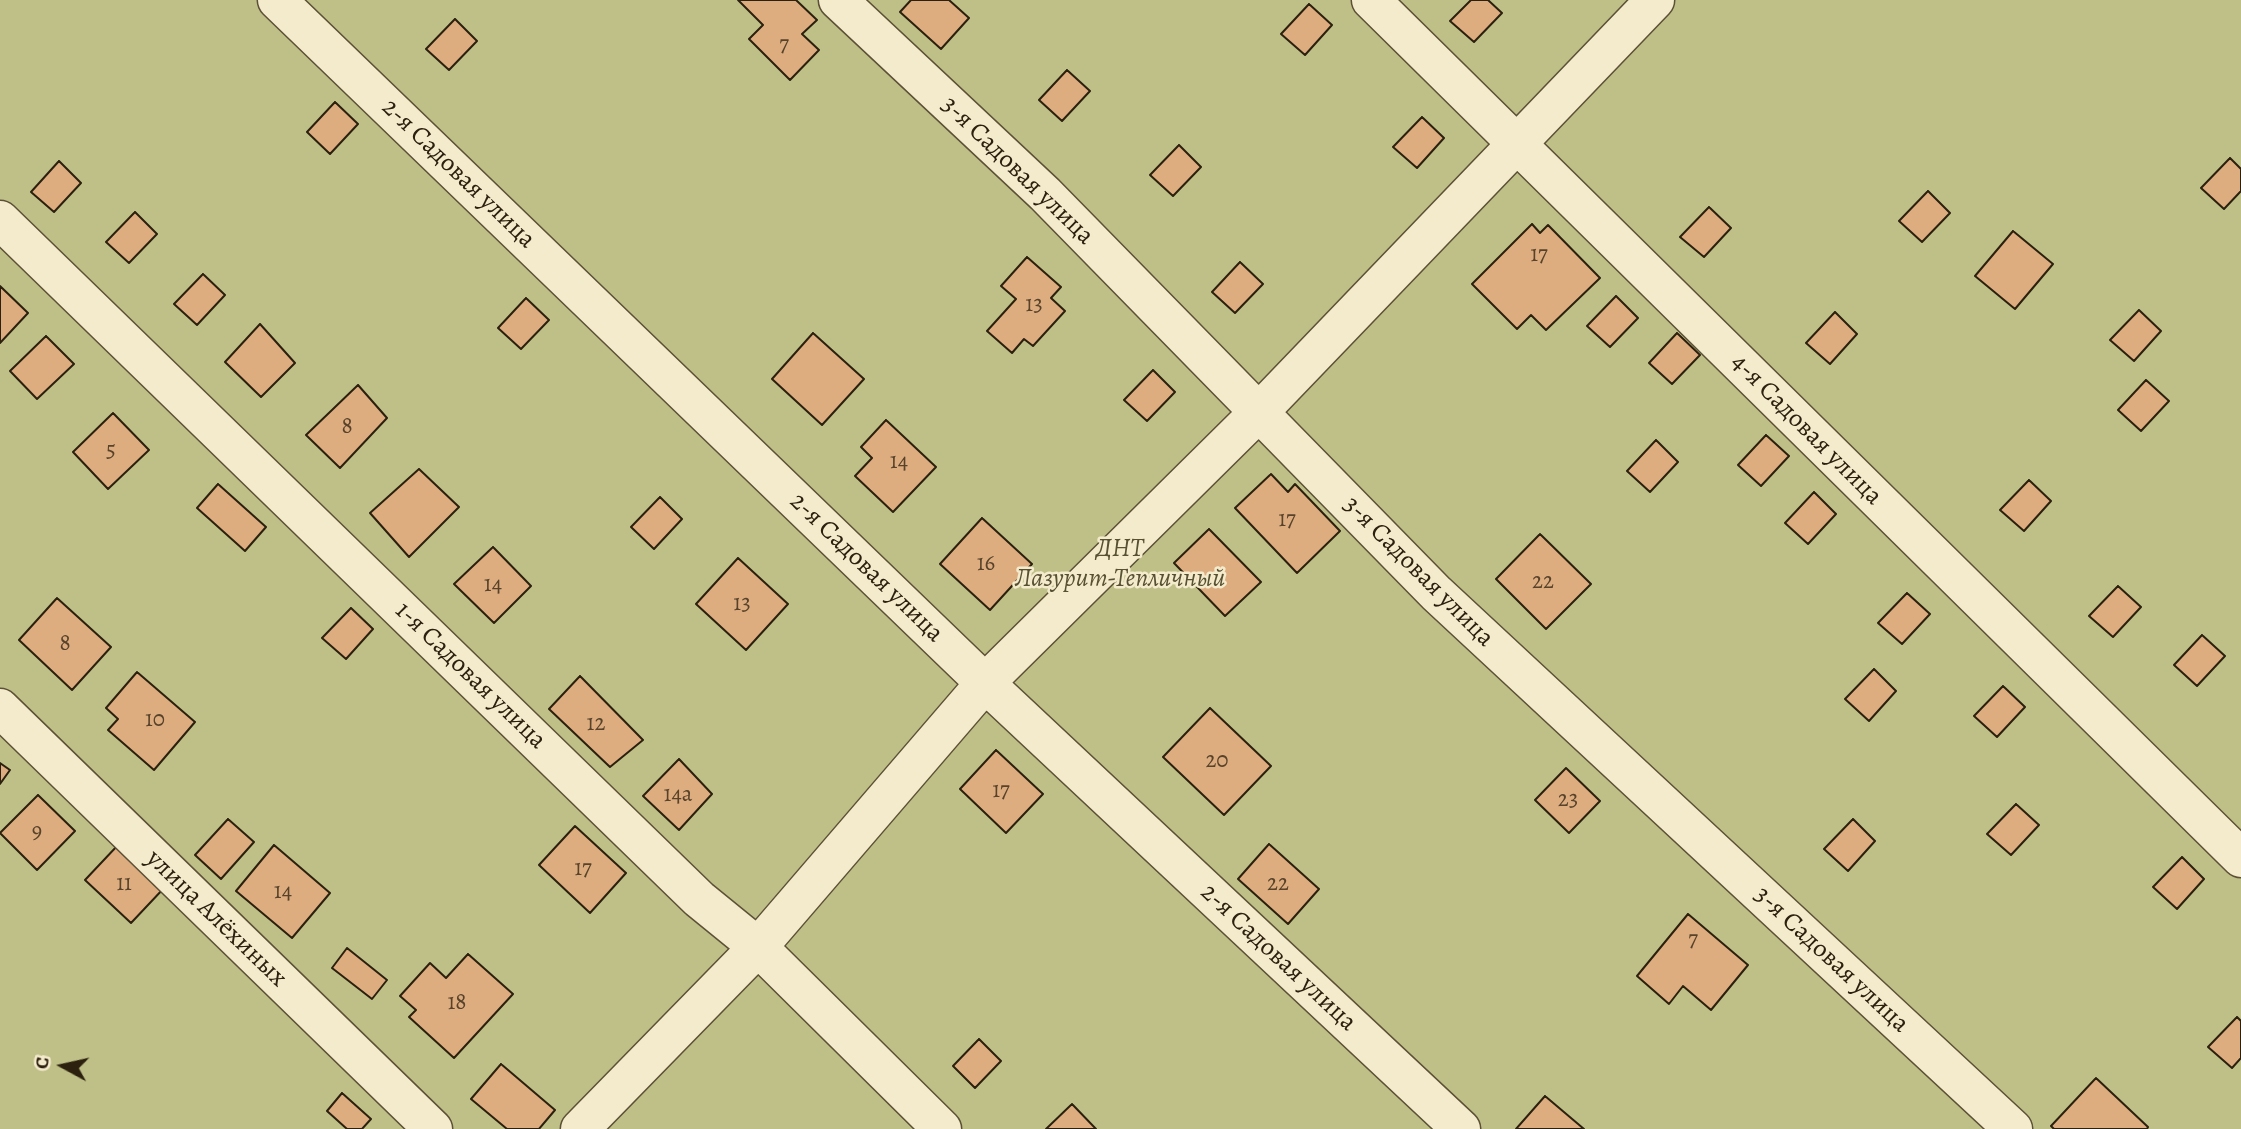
<!DOCTYPE html>
<html>
<head>
<meta charset="utf-8">
<style>
	body { margin:0 }
	#map { position:relative; width:2241px; height:1129px; overflow:hidden; background:#eedfb0; font-family:Alegreya,serif }
	canvas { display:block }
	.north { position:absolute; left:28px; top:1031px; width:70px; height:70px; -webkit-text-stroke:5px #f4eacc; paint-order:stroke; rotate:278deg; font-size:19px; font-weight:700; line-height:28px; text-align:center; color:#2c200e }
	.north::after { content:''; display:block; margin:auto; width:24px; height:32px; background:#2c200e; clip-path:polygon(50% 0,100% 100%,50% 72%,0 100%) }
</style>
</head>
<body>
<div id="map">
<canvas width="2241" height="1129"></canvas>
<div class="north">С</div>
</div>
<script>
const g = document.querySelector('canvas').getContext('2d');
g.lineJoin = 'round';
function fill(path, color) { g.fillStyle = color; g.fill(path, 'evenodd'); }
const shape = rows => new Path2D(rows.map(r => 'M' + r).join(''));
function strokePath(path, color, width, dash) { g.strokeStyle = color; g.lineWidth = width; g.lineCap = dash ? 'butt' : 'round'; g.setLineDash(dash || []); g.stroke(path); }
function write(font, color, halo, rows, align = 'center') {
  g.font = font + ' Alegreya,serif'; g.lineWidth = 5; g.setLineDash([]); g.textBaseline = 'middle'; g.strokeStyle = halo; g.fillStyle = color; for (const [text, x, y, turn = 0] of rows) {
    g.save(); g.translate(x, y); g.rotate((+turn || 0) * Math.PI / 180); g.textAlign = isNaN(turn) ? turn : align; if (halo) g.strokeText(text, 0, 0); g.fillText(text, 0, 0); g.restore();
  }
}
fill(shape([
	[0,0,2241,0,2241,1129,0,1129]
]), '#bec087');
const building = shape([
	[738,0,796,0,817,20,802,34,819,50,790,80,749,39,763,25,738,0],
	[911,0,949,0,969,18,941,49,900,12,911,0],
	[1471,0,1488,0,1502,13,1474,42,1450,21,1471,0],
	[1309,4,1332,25,1305,55,1281,34,1309,4],
	[455,19,477,41,449,70,426,49,455,19],
	[1067,70,1090,91,1062,121,1039,100,1067,70],
	[335,102,358,124,330,154,307,132,335,102],
	[1422,117,1444,138,1417,168,1393,147,1422,117],
	[1179,145,1201,167,1173,196,1150,175,1179,145],
	[2230,158,2241,169,2241,191,2224,209,2201,188,2230,158],
	[59,161,81,183,54,212,31,192,59,161],
	[1928,191,1950,213,1922,242,1899,221,1928,191],
	[1709,207,1731,228,1704,257,1680,237,1709,207],
	[135,212,157,234,129,263,106,242,135,212],
	[1532,224,1540,233,1548,225,1600,278,1546,330,1531,315,1517,329,1472,284,1532,224],
	[2013,231,2053,264,2015,309,1975,276,2013,231],
	[1027,257,1061,287,1051,298,1065,311,1033,346,1024,339,1012,353,987,331,1016,299,1001,286,1027,257],
	[1240,262,1263,284,1235,313,1212,292,1240,262],
	[203,274,225,295,197,325,174,304,203,274],
	[0,286,28,313,0,343,0,286],
	[1616,296,1638,318,1610,347,1587,326,1616,296],
	[526,298,549,320,521,349,498,328,526,298],
	[2139,310,2161,331,2134,361,2110,340,2139,310],
	[1835,312,1857,334,1830,364,1806,343,1835,312],
	[260,324,295,363,261,397,225,362,260,324],
	[813,333,864,379,822,425,772,379,813,333],
	[1677,333,1700,355,1672,384,1649,363,1677,333],
	[46,336,74,364,37,399,10,371,46,336],
	[1153,370,1175,392,1147,421,1124,400,1153,370],
	[2146,380,2169,401,2141,431,2118,410,2146,380],
	[358,385,387,418,340,468,306,435,358,385],
	[113,413,149,450,108,489,73,452,113,413],
	[886,420,936,467,893,512,855,476,872,458,861,447,886,420],
	[1766,435,1789,456,1761,486,1738,465,1766,435],
	[1656,440,1678,462,1650,492,1627,471,1656,440],
	[419,469,459,507,409,557,370,513,419,469],
	[1271,474,1288,492,1295,484,1340,531,1297,573,1235,508,1271,474],
	[2029,480,2051,501,2024,531,2000,510,2029,480],
	[218,484,266,527,245,551,197,508,218,484],
	[1814,492,1836,514,1808,544,1785,523,1814,492],
	[660,497,682,519,654,549,631,527,660,497],
	[982,518,1032,564,990,610,940,564,982,518],
	[1209,529,1261,582,1225,616,1174,563,1209,529],
	[1540,534,1591,584,1546,629,1496,579,1540,534],
	[493,547,531,586,494,623,454,584,493,547],
	[738,558,788,604,746,650,696,604,738,558],
	[2118,586,2141,607,2113,637,2089,616,2118,586],
	[1907,593,1930,614,1902,644,1878,623,1907,593],
	[57,598,111,647,72,690,19,640,57,598],
	[351,608,373,629,346,659,322,638,351,608],
	[2202,635,2225,656,2197,686,2174,665,2202,635],
	[1874,669,1896,691,1869,721,1845,699,1874,669],
	[137,672,195,722,154,770,108,730,118,719,106,708,137,672],
	[580,676,643,740,610,767,549,709,580,676],
	[2003,686,2025,707,1997,737,1974,716,2003,686],
	[1210,708,1271,766,1224,815,1163,757,1210,708],
	[996,750,1043,794,1006,833,960,789,996,750],
	[679,759,712,794,679,830,643,796,679,759],
	[0,763,10,770,0,784,0,763],
	[1566,768,1600,801,1569,833,1535,800,1566,768],
	[38,795,75,831,37,870,0,833,38,795],
	[2016,804,2039,825,2011,855,1987,834,2016,804],
	[228,819,254,842,221,879,195,855,228,819],
	[1853,819,1875,841,1848,871,1824,849,1853,819],
	[575,826,626,873,590,913,539,865,575,826],
	[1269,844,1319,889,1288,924,1238,879,1269,844],
	[118,845,164,888,131,923,85,880,118,845],
	[274,845,330,893,292,938,236,891,274,845],
	[2182,857,2204,879,2177,909,2153,887,2182,857],
	[1688,914,1748,965,1711,1010,1683,986,1669,1004,1637,976,1688,914],
	[347,948,387,980,372,999,332,968,347,948],
	[468,954,513,994,454,1058,409,1017,416,1010,400,996,430,963,446,978,468,954],
	[2237,1017,2241,1021,2241,1058,2232,1068,2208,1047,2237,1017],
	[979,1039,1001,1061,975,1088,953,1066,979,1039],
	[501,1064,555,1110,539,1129,507,1129,471,1099,501,1064],
	[2096,1078,2148,1127,2147,1129,2054,1129,2051,1126,2096,1078],
	[342,1093,371,1119,362,1129,347,1129,327,1111,342,1093],
	[1545,1096,1584,1129,1516,1129,1545,1096],
	[1072,1104,1096,1129,1046,1129,1072,1104]
]);
fill(building, '#ddad80');
strokePath(building, '#2c200e', 2);
const minor = shape([
	[277,0,985,683,1461,1129],
	[838,0,1045,194,1436,593,2013,1129],
	[1371,0,2241,858],
	[0,220,699,899,758,947,942,1129],
	[0,708,433,1129],
	[580,1129,758,947,985,683,1260,411,1655,0]
]);
strokePath(minor, '#5c5036', 41);
strokePath(minor, '#f4eacc', 38);
write('23px', '#58432a', null, [
	["7",784,45],
	["17",1539,255],
	["13",1034,305],
	["8",347,427],
	["5",111,451],
	["14",899,462],
	["17",1287,520],
	["16",986,564],
	["22",1543,582],
	["14",493,585],
	["13",742,604],
	["8",65,644],
	["10",155,720],
	["12",596,724],
	["20",1217,761],
	["17",1001,791],
	["14а",678,795],
	["23",1568,800],
	["9",37,832],
	["17",583,869],
	["11",124,884],
	["22",1278,884],
	["14",283,892],
	["7",1693,940],
	["18",457,1003]
]);
write('26px', '#2c200e', '#f4eacc', [
	["3-я Садовая улица",1017,171,44],
	["2-я Садовая улица",458,174,44],
	["4-я Садовая улица",1806,430,45],
	["2-я Садовая улица",866,568,44],
	["3-я Садовая улица",1418,572,45],
	["1-я Садовая улица",470,676,44],
	["улица Алёхиных",216,919,44],
	["2-я Садовая улица",1278,958,43],
	["3-я Садовая улица",1831,960,43]
]);
write('italic 26px', '#585032', '#f4eacc', [
	["ДНТ",1120,550],
	["Лазурит-Тепличный",1120,580]
]);
</script>
</body>
</html>
